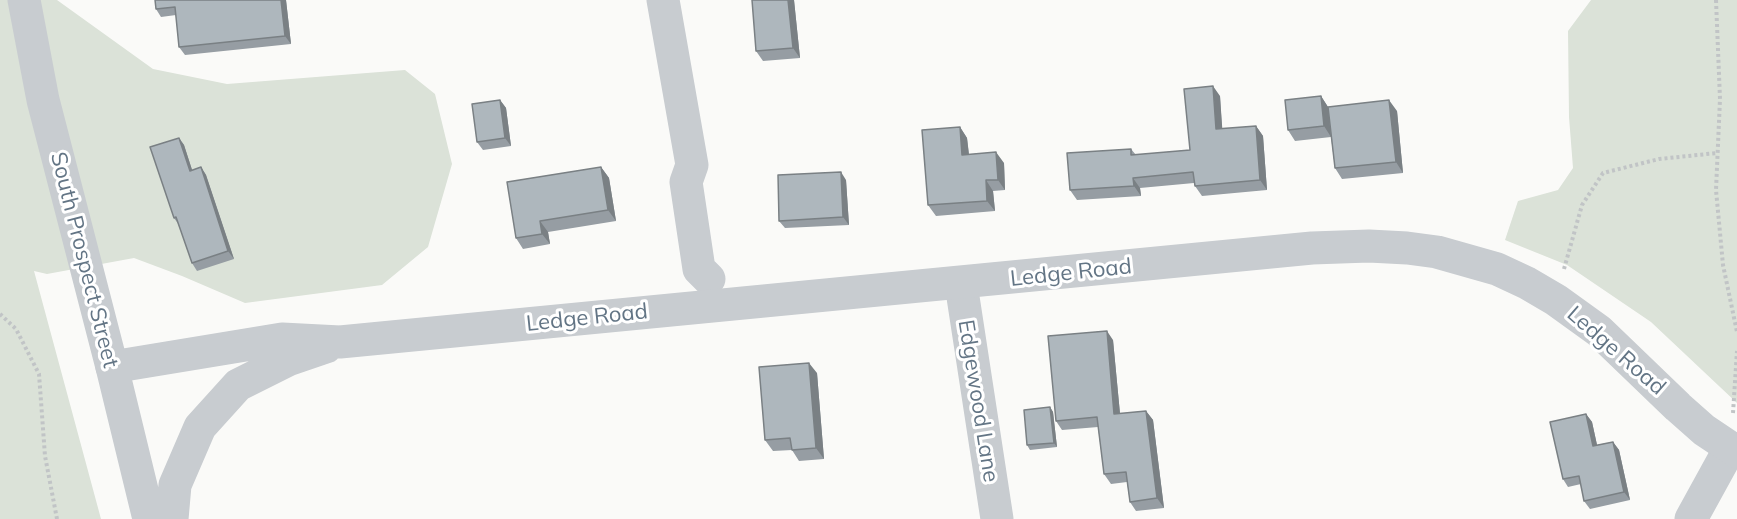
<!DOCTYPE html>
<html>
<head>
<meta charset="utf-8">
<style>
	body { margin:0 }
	canvas { display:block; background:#fafaf8 }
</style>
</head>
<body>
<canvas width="1737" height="519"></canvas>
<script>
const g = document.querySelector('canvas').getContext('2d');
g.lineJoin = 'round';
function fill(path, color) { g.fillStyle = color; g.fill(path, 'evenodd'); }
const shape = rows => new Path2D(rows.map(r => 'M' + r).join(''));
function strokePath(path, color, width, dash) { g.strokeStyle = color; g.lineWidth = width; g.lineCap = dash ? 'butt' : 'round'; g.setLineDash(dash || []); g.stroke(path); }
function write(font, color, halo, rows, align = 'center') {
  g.font = font + ' Mulish,sans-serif'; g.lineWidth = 6; g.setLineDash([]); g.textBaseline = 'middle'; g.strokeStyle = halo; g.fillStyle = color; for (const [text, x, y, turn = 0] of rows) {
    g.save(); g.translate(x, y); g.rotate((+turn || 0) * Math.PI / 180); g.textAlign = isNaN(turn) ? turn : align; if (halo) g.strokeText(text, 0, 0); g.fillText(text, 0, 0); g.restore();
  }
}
fill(shape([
	[0,0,57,0,153,69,227,84,405,70,435,94,452,164,428,247,382,285,245,303,182,276,134,258,47,274,34,271,101,519,0,519],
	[1591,0,1737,0,1737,403,1651,322,1567,265,1505,240,1518,201,1558,190,1573,168,1569,117,1568,31]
]), '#dbe2d8');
strokePath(shape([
	[1716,0,1720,99,1716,190,1723,265,1737,332],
	[1564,269,1582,205,1603,173,1659,159,1717,153],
	[0,314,16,329,39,374,45,456,57,519],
	[1733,413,1737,351]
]), '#c1c4c6', 4, [3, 3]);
strokePath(shape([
	[24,0,43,100,112,367],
	[663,0,692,165,686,182,699,269,709,279],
	[961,284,997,519],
	[1691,519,1730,448]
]), '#c8ccd0', 33);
strokePath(shape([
	[149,519,112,367,282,339,340,342,1312,248,1369,246,1407,248,1437,252,1497,269,1527,283,1556,300,1599,331,1678,407,1704,430,1737,452],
	[172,519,175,485,200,427,238,385,288,360,326,347]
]), '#c8ccd0', 33);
fill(shape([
	[155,0,286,0,291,44,185,55,179,47,176,15,161,17,156,9],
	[794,0,800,58,763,61,756,51],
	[1220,96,1222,129,1256,126,1263,136,1267,190,1202,196,1195,186,1194,183,1140,188,1141,196,1077,200,1070,190,1131,149,1136,155,1190,150],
	[1321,96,1328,107,1397,111,1403,173,1342,179,1335,168,1331,137,1295,141,1288,130],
	[500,100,506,108,511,146,483,150,477,142],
	[960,127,967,138,969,154,1004,163,1005,190,993,191,995,211,936,216,928,205],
	[179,138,184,145,192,170,201,167,206,175,234,259,197,271,192,263,179,225,174,218],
	[601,167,609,178,616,221,548,232,550,244,523,249,516,238],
	[846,180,849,225,785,228,779,221],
	[1113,340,1120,414,1146,411,1153,420,1164,508,1136,511,1130,502,1127,482,1111,484,1104,474,1098,427,1062,430,1056,421],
	[817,373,824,459,799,461,792,450,773,451,765,440],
	[1050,407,1053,412,1057,447,1030,450,1027,445],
	[1586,414,1592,422,1597,445,1613,442,1619,450,1630,500,1590,509,1584,501,1581,484,1568,487,1563,479]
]), '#969da3');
fill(shape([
	[281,0,286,0,291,44,285,36],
	[788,0,794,0,800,58,793,48],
	[1213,86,1220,96,1223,139,1216,129],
	[1321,96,1328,107,1331,137,1324,126],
	[500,100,506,108,511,146,505,138],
	[1389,100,1397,111,1403,173,1396,162],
	[1256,126,1263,136,1267,190,1260,180],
	[960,127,967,138,970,165,962,155],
	[179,138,184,145,195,179,190,171],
	[996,152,1004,163,1005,190,998,180],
	[201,167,206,175,234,259,228,251],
	[601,167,609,178,616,221,608,210],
	[841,172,846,180,849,225,843,217],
	[1133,178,1140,188,1141,196,1134,186],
	[986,180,993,191,995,211,987,201],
	[540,221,548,232,550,244,542,234],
	[1107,331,1113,340,1121,424,1114,414],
	[809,363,817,373,824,459,816,448],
	[1050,407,1053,412,1057,447,1054,443],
	[1146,411,1153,420,1164,508,1157,498],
	[1586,414,1592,422,1599,454,1593,446],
	[1613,442,1619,450,1630,500,1624,492]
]), '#7a8084');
const building = shape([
	[155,0,281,0,285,36,179,47,175,7,156,9,155,0],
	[752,0,788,0,793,48,756,51,752,0],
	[1213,86,1216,129,1256,126,1260,180,1195,186,1193,172,1133,178,1134,186,1070,190,1067,153,1131,149,1131,155,1190,150,1184,89,1213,86],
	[1321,96,1324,126,1288,130,1285,100,1321,96],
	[500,100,505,138,477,142,472,104,500,100],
	[1389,100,1396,162,1335,168,1328,107,1389,100],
	[960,127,962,155,996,152,998,180,986,180,987,201,928,205,922,130,960,127],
	[179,138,190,171,201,167,228,251,192,263,176,217,174,218,150,147,179,138],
	[601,167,608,210,540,221,542,234,516,238,507,182,601,167],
	[841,172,843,217,779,221,778,175,841,172],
	[1107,331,1114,414,1146,411,1157,498,1130,502,1126,472,1104,474,1097,417,1056,421,1048,336,1107,331],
	[809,363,816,448,792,450,790,438,765,440,759,367,809,363],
	[1050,407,1054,443,1027,445,1024,410,1050,407],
	[1586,414,1593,446,1613,442,1624,492,1584,501,1579,476,1563,479,1550,422,1586,414]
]);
fill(building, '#aeb7bd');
strokePath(building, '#7a8084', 1.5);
write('22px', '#637585', '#fff', [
	["South Prospect Street",84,260,76],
	["Ledge Road",1071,273,-6],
	["Ledge Road",587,318,-6],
	["Ledge Road",1616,351,41],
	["Edgewood Lane",978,401,81]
]);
</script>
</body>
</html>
